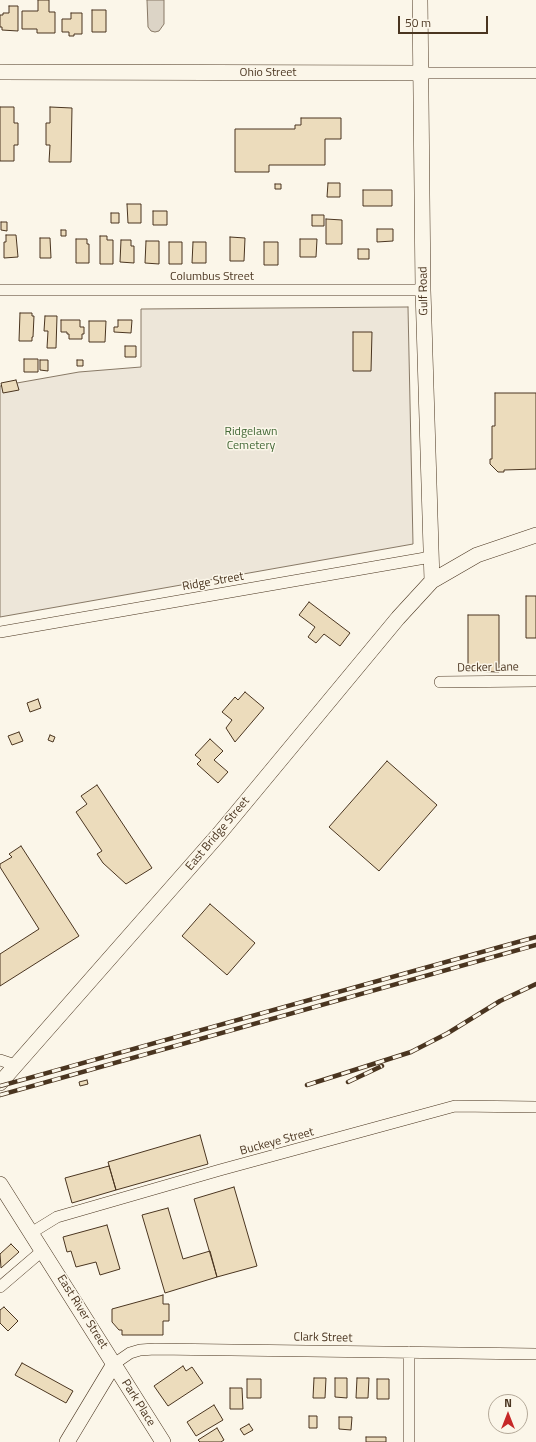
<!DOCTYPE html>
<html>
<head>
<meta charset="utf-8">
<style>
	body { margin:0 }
	#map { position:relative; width:536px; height:1442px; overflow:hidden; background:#fbf6e9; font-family:"Titillium Web",sans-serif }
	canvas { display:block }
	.north { position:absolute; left:488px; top:1394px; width:40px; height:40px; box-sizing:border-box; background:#fbf6e9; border:1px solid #b4a999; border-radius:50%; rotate:0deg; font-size:11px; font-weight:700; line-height:16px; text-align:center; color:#4a3520 }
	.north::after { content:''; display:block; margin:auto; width:14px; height:18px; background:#c62828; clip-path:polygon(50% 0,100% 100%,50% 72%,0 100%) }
	.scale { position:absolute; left:398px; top:16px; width:90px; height:18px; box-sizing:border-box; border:2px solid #4a3520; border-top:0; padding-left:5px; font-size:12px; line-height:14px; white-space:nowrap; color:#4a3520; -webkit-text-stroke:3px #fbf6e9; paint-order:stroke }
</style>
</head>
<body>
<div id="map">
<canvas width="536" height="1442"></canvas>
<div class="north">N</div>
<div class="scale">50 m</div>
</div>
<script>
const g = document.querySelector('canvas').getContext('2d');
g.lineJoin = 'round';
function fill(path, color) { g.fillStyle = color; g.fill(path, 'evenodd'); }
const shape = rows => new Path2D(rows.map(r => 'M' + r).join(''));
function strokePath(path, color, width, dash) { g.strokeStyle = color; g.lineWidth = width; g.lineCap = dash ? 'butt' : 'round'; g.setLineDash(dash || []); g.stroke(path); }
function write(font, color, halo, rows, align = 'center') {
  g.font = font + ' "Titillium Web",sans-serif'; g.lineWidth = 3; g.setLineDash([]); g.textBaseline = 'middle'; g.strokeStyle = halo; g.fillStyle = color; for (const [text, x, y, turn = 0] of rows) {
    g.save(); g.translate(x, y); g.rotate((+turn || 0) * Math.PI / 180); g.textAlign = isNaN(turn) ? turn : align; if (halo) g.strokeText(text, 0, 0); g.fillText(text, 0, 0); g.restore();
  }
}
const green = shape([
	[408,307,413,544,0,617,0,386,79,372,141,367,141,309,408,307]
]);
fill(green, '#ede6d9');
strokePath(green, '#887966', 1);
const water = shape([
	[147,0,164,0,164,24,159,31,155,32,151,31,148,27,147,0]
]);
fill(water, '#dcd4c6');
strokePath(water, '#887966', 1);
const building = shape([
	[38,0,49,0,49,12,55,12,55,33,37,33,37,29,22,29,22,11,38,11,38,0],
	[9,6,18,6,18,31,2,30,2,27,0,27,0,15,3,15,3,13,9,13,9,6],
	[92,10,106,10,106,32,92,32,92,10],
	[71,13,82,13,82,34,74,34,74,36,69,36,69,32,62,32,62,19,71,19,71,13],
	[0,107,14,107,14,123,18,123,18,145,14,145,14,161,0,161,0,107],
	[50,107,72,108,71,162,49,162,50,145,46,145,46,123,50,123,50,107],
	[301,118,341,118,341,139,325,139,325,165,269,165,269,172,235,172,235,129,295,129,295,125,301,125,301,118],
	[328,183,340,183,340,197,327,197,328,183],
	[275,184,281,184,281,189,275,189,275,184],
	[363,190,392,190,392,206,363,206,363,190],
	[127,204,141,204,141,223,128,223,127,204],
	[153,211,167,211,167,225,153,225,153,211],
	[111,213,119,213,119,223,111,223,111,213],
	[312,215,324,215,324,226,312,226,312,215],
	[326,219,342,220,342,244,326,244,326,219],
	[1,222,7,222,7,231,1,230,1,222],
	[377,229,393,229,393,241,377,242,377,229],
	[61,230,66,230,66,236,61,236,61,230],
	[6,235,16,235,18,257,4,258,4,242,6,242,6,235],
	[100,236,107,236,107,240,113,240,113,264,100,264,100,236],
	[230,237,245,238,244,261,230,261,230,237],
	[40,238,50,238,51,258,40,258,40,238],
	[76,239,87,239,87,244,89,244,89,263,76,263,76,239],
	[300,239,317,239,316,257,300,257,300,239],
	[121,240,131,240,131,246,134,246,134,263,120,262,121,240],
	[146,241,159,241,159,264,145,263,146,241],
	[169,242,182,242,182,264,169,264,169,242],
	[193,242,206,242,206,263,192,263,193,242],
	[264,242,278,242,278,265,264,265,264,242],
	[358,249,369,249,369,259,358,259,358,249],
	[20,313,32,313,32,316,34,316,33,337,32,337,32,341,19,341,20,313],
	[45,316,57,316,56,348,47,348,48,331,44,331,45,316],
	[61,320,80,320,80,327,84,327,84,334,82,334,82,339,69,339,69,334,67,334,67,332,61,332,61,320],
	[118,320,132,320,131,333,114,332,114,327,118,327,118,320],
	[89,321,106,321,105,342,89,342,89,321],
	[353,332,372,332,371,371,353,371,353,332],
	[125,346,136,346,136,357,125,357,125,346],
	[24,359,38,359,38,372,24,372,24,359],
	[40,360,48,360,48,371,40,370,40,360],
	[77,360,83,360,83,366,77,366,77,360],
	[16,380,19,390,3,393,1,383,16,380],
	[495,393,536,393,536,469,504,470,504,472,498,472,490,464,490,459,492,459,492,426,495,426,495,393],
	[526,596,536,596,536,638,526,638,526,596],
	[309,602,350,633,340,646,324,634,316,643,308,637,315,627,299,615,309,602],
	[468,615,499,615,499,672,468,671,468,615],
	[245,692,264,708,235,742,226,728,232,720,222,712,235,697,238,700,245,692],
	[38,699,41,708,30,712,27,703,38,699],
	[19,732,23,741,12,745,8,736,19,732],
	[50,735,55,737,53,742,48,740,50,735],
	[210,739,223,751,214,760,228,772,218,783,197,764,201,760,195,755,210,739],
	[387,761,437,805,379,871,329,827,387,761],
	[97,785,152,868,126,884,103,863,97,854,102,851,76,812,87,804,81,796,97,785],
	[21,846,79,936,0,986,0,954,39,929,0,867,0,864,12,857,9,854,21,846],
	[210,904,255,943,227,975,182,936,210,904],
	[87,1080,88,1084,80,1086,79,1082,87,1080],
	[200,1135,208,1164,116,1190,108,1162,200,1135],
	[109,1166,116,1190,72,1203,65,1178,109,1166],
	[234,1187,257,1266,217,1277,194,1199,234,1187],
	[168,1208,183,1259,210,1251,217,1277,165,1293,142,1215,168,1208],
	[107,1225,120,1269,100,1275,96,1262,76,1267,71,1251,67,1252,63,1237,107,1225],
	[11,1244,19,1252,1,1268,0,1254,11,1244],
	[163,1295,163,1304,169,1304,169,1321,163,1321,163,1335,122,1335,122,1330,119,1330,112,1322,112,1309,163,1295],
	[4,1307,18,1321,8,1331,0,1323,0,1310,4,1307],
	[22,1363,73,1391,66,1403,15,1375,22,1363],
	[183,1366,186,1371,192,1367,203,1383,168,1406,154,1386,183,1366],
	[314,1378,326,1378,325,1398,313,1398,314,1378],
	[335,1378,347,1378,347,1398,335,1397,335,1378],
	[357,1378,369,1378,368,1398,356,1398,357,1378],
	[247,1379,261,1379,261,1398,247,1398,247,1379],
	[377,1379,389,1379,389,1399,377,1399,377,1379],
	[230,1388,242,1388,243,1409,230,1409,230,1388],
	[214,1405,223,1420,196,1436,187,1422,214,1405],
	[309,1416,317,1416,317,1428,309,1428,309,1416],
	[339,1417,352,1417,351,1430,339,1429,339,1417],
	[249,1424,253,1430,244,1435,240,1429,249,1424],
	[217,1428,224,1440,221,1442,200,1442,198,1440,217,1428],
	[366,1437,386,1437,386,1442,366,1442,366,1437]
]);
fill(building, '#ecdcbc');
strokePath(building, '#4a3520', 1);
const street = shape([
	[421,73,536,73],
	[0,290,423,290],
	[0,632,431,557],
	[440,682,536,681],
	[0,1060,15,1065],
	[31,1233,57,1217,220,1170,455,1106,536,1107],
	[0,1287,42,1251],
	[114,1364,130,1353,140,1350,155,1349,536,1354],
	[409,1442,409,1352]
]);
const secondary = shape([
	[420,0,423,290,432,581],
	[0,72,421,73],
	[0,1083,219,834,398,618,432,581,477,555,536,535],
	[0,1184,163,1442],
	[67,1442,114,1364]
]);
strokePath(street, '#4a3520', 12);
strokePath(secondary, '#4a3520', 16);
strokePath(street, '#fbf6e9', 11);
strokePath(secondary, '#fbf6e9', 15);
const rail = shape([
	[348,1082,382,1066],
	[307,1085,411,1052,448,1033,500,1001,536,984],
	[0,1086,536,937],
	[0,1095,536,945]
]);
strokePath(rail, '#4a3520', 4.5);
strokePath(rail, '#fbf6e9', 3, [9]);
write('12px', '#4a3520', '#fbf6e9', [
	["Ohio Street",268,73],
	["Columbus Street",212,277],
	["Gulf Road",424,291,-91],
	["Ridge Street",213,582,-10],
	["Decker Lane",488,668,-1],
	["East Bridge Street",218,834,-50],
	["Buckeye Street",277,1142,-15],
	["East River Street",82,1312,58],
	["Clark Street",323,1338,1],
	["Park Place",138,1403,58]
]);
write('12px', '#436837', '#fbf6e9', [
	["Ridgelawn",251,432],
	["Cemetery",251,446]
]);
</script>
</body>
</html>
